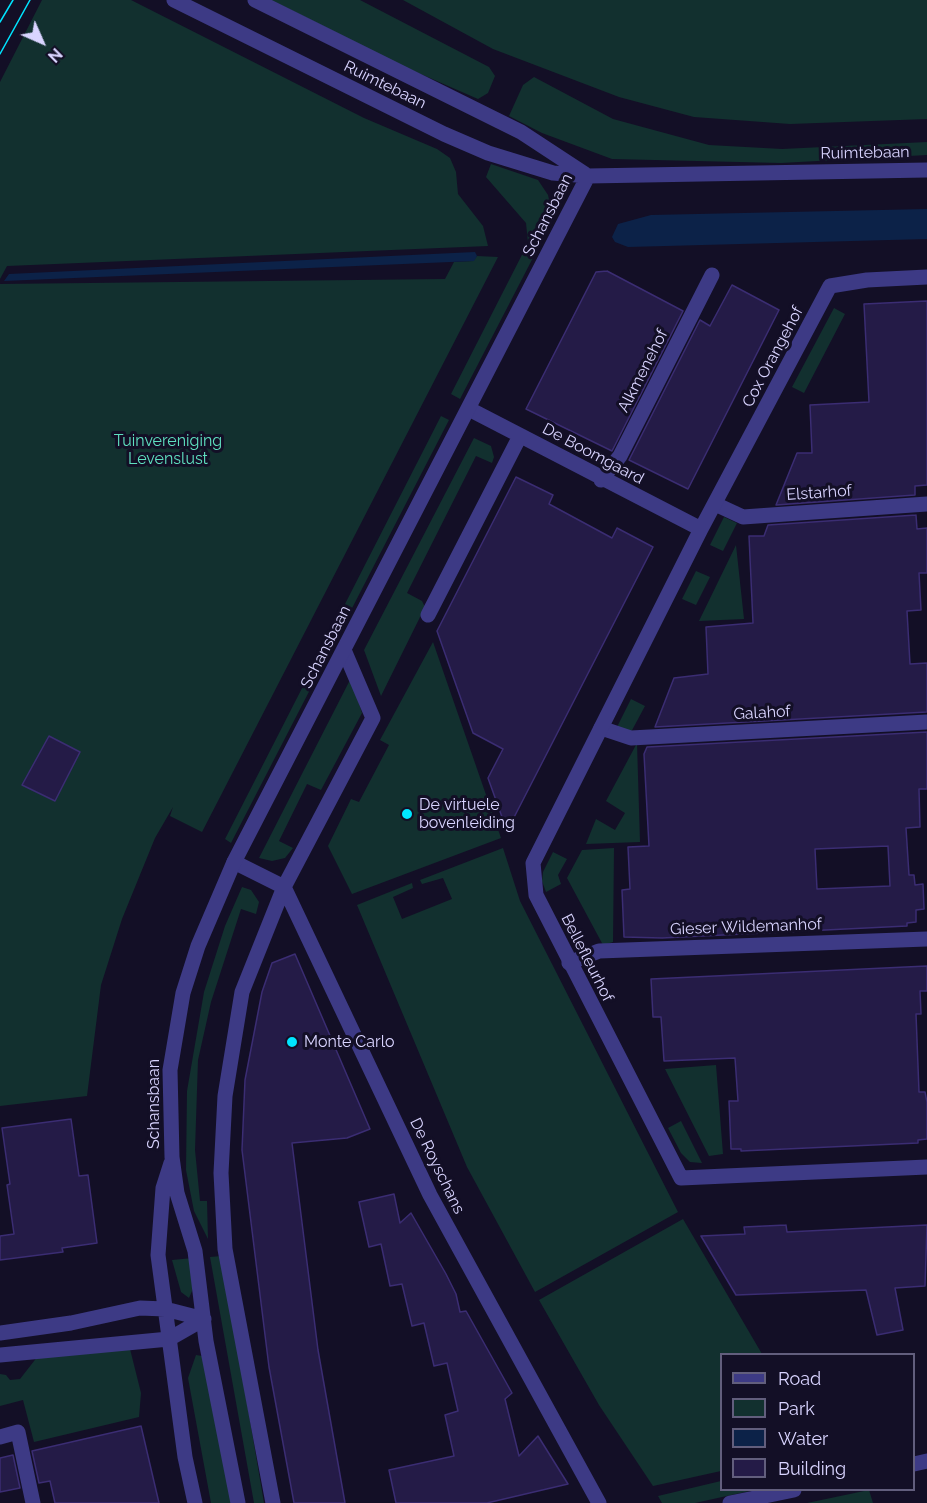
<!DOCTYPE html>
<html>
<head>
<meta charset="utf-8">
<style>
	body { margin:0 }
	#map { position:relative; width:927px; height:1503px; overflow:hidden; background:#130f26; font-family:Raleway,sans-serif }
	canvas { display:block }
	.legend { position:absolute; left:720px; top:1353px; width:195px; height:138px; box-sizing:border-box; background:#130f26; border:2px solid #625e7d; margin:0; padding:8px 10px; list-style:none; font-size:18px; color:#d9d4ff }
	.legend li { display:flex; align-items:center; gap:12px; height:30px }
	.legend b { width:30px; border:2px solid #625e7d }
	.north { position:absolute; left:12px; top:12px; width:60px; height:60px; -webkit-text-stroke:4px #130f26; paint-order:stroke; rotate:135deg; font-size:16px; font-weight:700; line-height:24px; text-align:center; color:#d9d4ff }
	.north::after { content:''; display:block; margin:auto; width:21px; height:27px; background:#d9d4ff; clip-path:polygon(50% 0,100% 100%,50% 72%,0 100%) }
</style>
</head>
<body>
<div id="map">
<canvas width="927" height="1503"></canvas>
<ul class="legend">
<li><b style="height:8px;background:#3d3a85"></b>Road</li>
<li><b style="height:16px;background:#12302f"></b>Park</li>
<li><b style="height:16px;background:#0c2248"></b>Water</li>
<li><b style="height:16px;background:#241b47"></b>Building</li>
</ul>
<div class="north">N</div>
</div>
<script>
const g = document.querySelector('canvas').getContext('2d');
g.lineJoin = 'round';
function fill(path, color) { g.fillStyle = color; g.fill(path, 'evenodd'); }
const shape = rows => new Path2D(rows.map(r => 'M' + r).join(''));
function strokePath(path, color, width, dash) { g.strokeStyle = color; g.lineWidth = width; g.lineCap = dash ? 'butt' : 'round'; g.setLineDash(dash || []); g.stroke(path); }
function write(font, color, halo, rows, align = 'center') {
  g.font = font + ' Raleway,sans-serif'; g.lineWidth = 6; g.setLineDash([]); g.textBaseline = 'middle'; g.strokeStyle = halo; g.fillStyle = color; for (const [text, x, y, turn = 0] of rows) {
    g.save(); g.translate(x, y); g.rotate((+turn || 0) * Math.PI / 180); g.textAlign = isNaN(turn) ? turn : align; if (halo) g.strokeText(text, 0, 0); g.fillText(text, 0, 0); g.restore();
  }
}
fill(shape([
	[42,0,131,0,364,118,437,149,450,158,456,172,458,194,483,226,488,246,7,266,0,279,0,82],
	[271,0,360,0,489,67,495,76,488,93,478,99,407,68],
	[403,0,927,0,927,119,790,124,694,117,619,97,493,49],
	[534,77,613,119,709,145,782,149,927,142,927,155,781,163,612,159,542,133,509,116,523,85],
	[491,164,538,180,548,195,553,219,460,399,451,394,528,243,526,223,486,177],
	[477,256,498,257,202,832,170,816,173,807,155,838,122,919,101,985,87,1096,0,1106,0,284,445,279,454,262,473,261],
	[834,308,845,314,804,393,792,387],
	[441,416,449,420,231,843,225,839],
	[474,438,491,446,494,457,492,463,476,456,407,593,422,601,425,607,381,696,364,650],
	[724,517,737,523,723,551,710,545],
	[736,545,744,619,699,621],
	[696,571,710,577,696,605,682,599],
	[433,642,501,838,352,894,328,846,351,799,359,802,389,745,380,740],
	[351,678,362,713,321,790,307,784,279,841,293,848,285,858,272,861,259,858],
	[631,699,645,706,630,734,617,727],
	[637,743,640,842,586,844,596,819,615,830,625,813,606,801],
	[503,848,520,901,678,1212,535,1292,467,1167,357,905,412,883,413,888,393,897,402,919,452,899,443,878,422,884,420,880],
	[614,848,613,942,603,945,567,878,582,850],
	[553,852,567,859,558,875,561,884,546,892,542,881,543,872],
	[242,887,251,890,259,902,256,914,241,909,211,1002,198,1060,195,1150,200,1201,207,1201,208,1239,194,1211,186,1170,187,1091,204,992,225,926],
	[716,1065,723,1154,709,1156,665,1069],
	[681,1121,702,1163,690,1162,681,1153,668,1128],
	[683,1219,762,1354,722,1354,721,1471,653,1486,599,1405,539,1300],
	[222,1256,264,1503,254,1503,210,1257],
	[193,1258,192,1291,189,1298,181,1292,172,1260],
	[130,1349,141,1393,139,1417,34,1442,23,1400,0,1406,0,1374,6,1375,10,1380,20,1379,38,1356],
	[196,1355,202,1356,234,1503,211,1503,188,1378],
	[721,1481,722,1490,754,1490,695,1503,662,1503,658,1496],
	[869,1490,873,1503,807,1503]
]), '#12302f');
fill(shape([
	[927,209,927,239,628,247,615,242,612,237,618,224,651,215],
	[475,252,477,256,474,261,4,281,9,274]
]), '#0c2248');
const building = shape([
	[607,271,683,311,612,451,526,409,596,272,607,271],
	[732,285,779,310,688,489,629,460,700,320,710,326,732,285],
	[927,301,927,485,915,486,915,495,776,505,797,453,812,453,810,405,869,402,864,304,927,301],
	[516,477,553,495,549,504,612,538,617,528,653,547,507,831,488,778,503,749,473,733,437,631,516,477],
	[916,515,917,529,927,528,927,573,919,573,921,610,907,611,910,664,927,663,927,712,655,727,674,678,708,674,706,627,753,623,749,536,764,536,768,525,916,515],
	[927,732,927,789,919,789,920,827,906,828,909,875,914,875,915,885,923,884,924,909,916,910,916,922,907,923,907,926,662,938,624,937,622,890,630,889,628,847,649,846,644,754,647,747,927,732],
	[888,846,890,886,817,889,815,849,888,846],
	[49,736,80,752,55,801,22,785,49,736],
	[295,954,370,1129,347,1138,292,1143,318,1350,345,1503,294,1503,269,1367,242,1150,245,1080,262,992,272,963,295,954],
	[927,966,927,991,920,991,921,1014,916,1014,919,1092,925,1092,927,1102,927,1139,918,1140,918,1143,741,1151,741,1149,731,1149,729,1101,738,1101,735,1058,664,1061,661,1017,653,1017,651,979,927,966],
	[71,1119,79,1176,88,1175,97,1243,62,1248,63,1252,0,1260,0,1236,14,1234,7,1185,10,1184,2,1128,71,1119],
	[394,1194,400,1223,411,1213,446,1274,456,1294,460,1312,466,1311,512,1393,505,1399,519,1456,538,1436,568,1484,487,1503,396,1503,389,1470,454,1456,445,1415,458,1411,447,1363,434,1366,424,1323,412,1326,402,1284,390,1286,381,1244,369,1247,359,1202,394,1194],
	[786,1225,787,1232,927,1225,925,1286,895,1288,903,1330,877,1335,866,1290,736,1295,701,1236,745,1234,744,1227,786,1225],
	[141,1426,159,1503,55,1503,50,1481,39,1483,32,1451,141,1426],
	[13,1455,20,1488,0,1492,0,1458,13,1455]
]);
fill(building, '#241b47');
strokePath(building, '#3b2d73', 1.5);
strokePath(shape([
	[715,504,743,517,927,504],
	[601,728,631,738,927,722],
	[569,963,599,951,927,939]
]), '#3d3a85', 15);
strokePath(shape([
	[927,277,867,280,830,286,701,529,533,863,536,895,681,1178,927,1167],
	[469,409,701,529],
	[601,480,620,456,712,275],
	[428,615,520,436],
	[234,862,284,887,430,1195,599,1503],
	[0,1437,18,1432,33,1503],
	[914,1464,927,1461],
	[273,1503,225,1249,221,1173,225,1096,242,992,284,887,373,718,344,650],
	[730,1503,794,1490]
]), '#3d3a85', 15);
strokePath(shape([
	[174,0,444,134,488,153,553,173,588,176,927,170],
	[255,0,521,132,585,174],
	[171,1163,163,1188,158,1255,185,1457,195,1503],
	[0,1333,71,1323,140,1308,165,1309,204,1319],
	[0,1355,169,1339,204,1319],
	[238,1503,206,1341,195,1251,177,1193,172,1157,170,1070,183,993,198,946,234,862,588,176]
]), '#3d3a85', 15);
strokePath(shape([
	[0,22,13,0],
	[0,54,30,0]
]), '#00e5ff', 1.5);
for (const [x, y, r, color] of [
	[407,814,6,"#00e5ff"],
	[292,1042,6,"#00e5ff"]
]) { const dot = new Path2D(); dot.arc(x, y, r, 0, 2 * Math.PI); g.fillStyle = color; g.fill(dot); strokePath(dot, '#130f26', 2); }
write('16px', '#d9d4ff', '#130f26', [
	["Ruimtebaan",385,85,26],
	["Ruimtebaan",865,153,-1],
	["Schansbaan",548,215,-63],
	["Cox Orangehof",773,357,-62],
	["Alkmenehof",643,371,-63],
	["De Boomgaard",593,454,28],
	["Elstarhof",819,493,-4],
	["Schansbaan",326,647,-63],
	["Galahof",762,713,-3],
	["Gieser Wildemanhof",746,927,-2],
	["Bellefleurhof",587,958,63],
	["Schansbaan",154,1104,-90],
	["De Royschans",437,1166,64]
]);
write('16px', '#5fe0c0', '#130f26', [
	["Tuinvereniging",168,441],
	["Levenslust",168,459]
]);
write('16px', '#d9d4ff', '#130f26', [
	["De virtuele",419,805],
	["bovenleiding",419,823],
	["Monte Carlo",304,1042]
], 'left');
</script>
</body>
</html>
